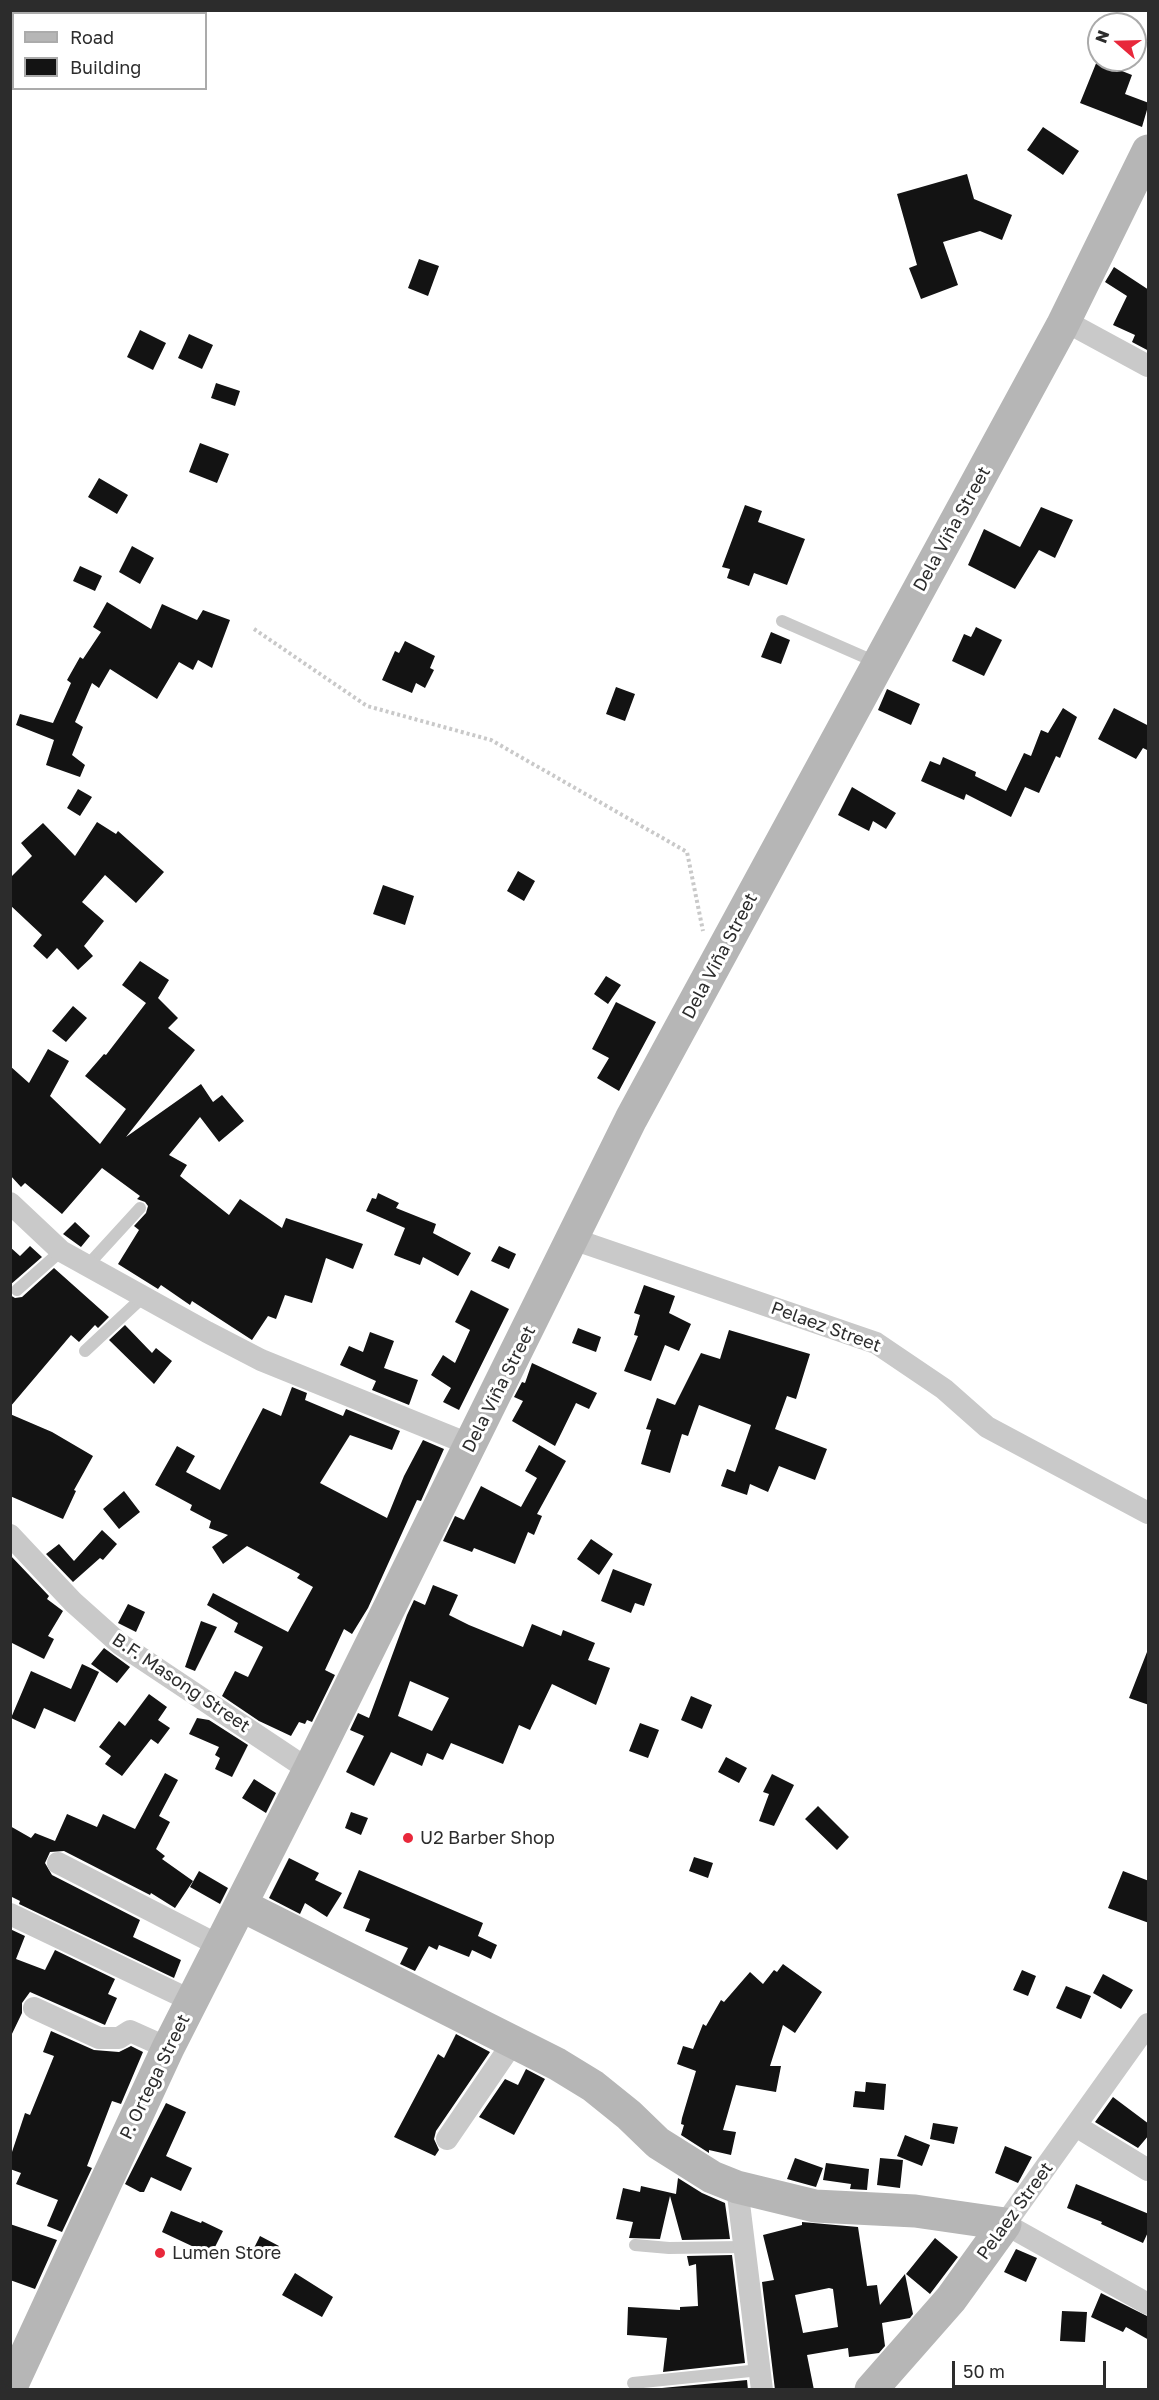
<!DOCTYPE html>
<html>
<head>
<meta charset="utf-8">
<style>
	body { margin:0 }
	#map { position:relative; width:1159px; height:2400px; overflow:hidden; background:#fff; font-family:"Golos Text",sans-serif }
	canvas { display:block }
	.frame { position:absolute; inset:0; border:12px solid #2c2c2c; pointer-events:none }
	.legend { position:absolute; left:12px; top:12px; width:195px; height:78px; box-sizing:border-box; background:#fff; border:2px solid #ababab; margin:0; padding:8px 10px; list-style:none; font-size:18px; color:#2c2c2c }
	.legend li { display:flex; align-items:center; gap:12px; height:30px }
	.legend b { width:30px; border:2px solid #ababab }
	.north { position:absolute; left:1087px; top:12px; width:60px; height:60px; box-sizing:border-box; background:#fff; border:2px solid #ababab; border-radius:50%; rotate:290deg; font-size:16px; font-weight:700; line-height:24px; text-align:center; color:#2c2c2c }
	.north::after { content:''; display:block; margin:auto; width:21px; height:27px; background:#e8283b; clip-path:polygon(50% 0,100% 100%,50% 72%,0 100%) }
	.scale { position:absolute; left:952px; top:2361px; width:154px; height:27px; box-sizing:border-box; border:3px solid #2c2c2c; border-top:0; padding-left:8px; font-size:18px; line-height:21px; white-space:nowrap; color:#2c2c2c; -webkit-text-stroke:4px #fff; paint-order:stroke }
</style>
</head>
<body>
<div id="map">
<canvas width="1159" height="2400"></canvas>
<div class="frame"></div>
<ul class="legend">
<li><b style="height:8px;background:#b6b6b6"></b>Road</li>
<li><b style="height:16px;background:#131313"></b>Building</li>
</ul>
<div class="north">N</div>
<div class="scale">50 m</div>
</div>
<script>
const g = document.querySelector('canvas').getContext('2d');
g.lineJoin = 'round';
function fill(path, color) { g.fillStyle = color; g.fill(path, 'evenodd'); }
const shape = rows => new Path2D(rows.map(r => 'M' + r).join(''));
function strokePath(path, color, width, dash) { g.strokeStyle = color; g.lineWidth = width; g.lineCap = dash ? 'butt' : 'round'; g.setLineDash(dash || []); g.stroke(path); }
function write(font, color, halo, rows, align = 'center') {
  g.font = font + ' "Golos Text",sans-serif'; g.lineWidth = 6; g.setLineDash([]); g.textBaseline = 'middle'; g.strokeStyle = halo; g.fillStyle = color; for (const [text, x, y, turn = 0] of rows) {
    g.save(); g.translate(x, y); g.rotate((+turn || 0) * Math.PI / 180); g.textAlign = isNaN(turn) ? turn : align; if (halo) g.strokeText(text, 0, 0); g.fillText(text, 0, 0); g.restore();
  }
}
fill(shape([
	[1097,61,1132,75,1125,94,1149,103,1142,127,1080,103],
	[1043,127,1079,151,1063,175,1027,150],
	[967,174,974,199,1012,215,1002,240,980,231,943,242,958,285,921,299,909,268,917,265,897,194],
	[419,259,439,266,428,296,408,288],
	[1114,267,1149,290,1149,351,1132,342,1135,335,1113,325,1127,296,1105,282],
	[140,330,166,343,153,370,127,357],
	[189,334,213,345,202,369,178,358],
	[216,383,240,391,235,406,211,398],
	[200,443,229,454,217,483,189,472],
	[99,478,128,495,117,514,88,497],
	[745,505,762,511,758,522,805,539,787,585,754,573,749,586,727,578,730,569,722,567],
	[1041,507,1073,520,1055,558,1039,550,1015,589,968,565,984,529,1020,547],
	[132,546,154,558,140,584,119,572],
	[80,566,102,576,95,591,73,581],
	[107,602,151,629,162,604,197,620,203,610,230,620,212,668,198,660,193,670,179,662,157,699,110,669,99,688,92,683,75,722,83,727,72,755,85,765,80,777,46,765,54,740,16,725,20,714,53,723,71,683,67,680,80,657,83,659,101,632,93,627],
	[976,627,1002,640,984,676,952,661,964,634,971,637],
	[771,632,790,640,781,664,761,657],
	[405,641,435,656,430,668,434,670,425,688,416,683,412,693,382,680,395,651,399,653],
	[616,687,635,694,625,721,606,714],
	[887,689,920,704,911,725,878,710],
	[1063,708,1077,717,1060,758,1056,756,1039,793,1025,787,1011,817,966,794,964,800,921,781,930,761,940,765,943,757,976,772,975,776,1006,791,1024,753,1031,756,1041,730,1048,733],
	[1114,708,1149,726,1149,751,1143,748,1136,759,1098,739],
	[852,787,896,813,886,829,873,821,869,831,838,815],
	[78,789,92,797,80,816,67,808],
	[97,822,116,834,118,831,164,872,136,903,105,875,82,902,104,921,84,946,93,956,78,970,57,948,47,959,33,946,42,935,10,905,10,878,32,856,21,843,43,823,75,856],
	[518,871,535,881,524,901,507,891],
	[383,885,414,896,405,925,373,914],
	[140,961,169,980,158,998,178,1018,168,1028,195,1050,126,1137,201,1084,213,1102,222,1095,244,1121,219,1142,200,1117,169,1155,187,1165,180,1176,229,1215,240,1199,282,1228,286,1218,363,1244,353,1269,326,1258,312,1303,285,1295,276,1319,268,1316,252,1340,192,1301,190,1305,161,1285,158,1289,118,1264,139,1230,134,1226,146,1213,148,1206,145,1202,137,1199,140,1196,102,1168,62,1214,25,1183,21,1187,10,1175,10,1066,29,1083,48,1049,69,1061,50,1096,100,1144,126,1109,85,1076,104,1054,106,1055,146,1003,122,985],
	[606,976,621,985,608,1004,594,994],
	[616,1002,656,1022,619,1091,597,1078,609,1058,592,1049],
	[73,1006,87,1018,66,1042,52,1031],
	[378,1193,399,1203,396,1208,436,1224,433,1233,471,1253,458,1276,423,1257,420,1265,394,1255,405,1228,366,1211,372,1198,376,1199],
	[75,1222,90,1236,81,1247,63,1234],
	[30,1246,42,1257,10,1285,10,1247,20,1256],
	[499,1246,516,1254,509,1269,491,1261],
	[54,1268,109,1317,98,1328,95,1325,79,1342,71,1335,10,1407,10,1295,15,1298,22,1297],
	[644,1285,675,1296,669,1313,691,1324,679,1351,665,1345,651,1381,624,1371,638,1336,634,1335,640,1315,634,1313],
	[471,1290,509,1309,459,1410,443,1402,451,1388,431,1375,443,1355,455,1363,470,1330,455,1322],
	[125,1325,152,1353,156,1348,172,1361,154,1384,109,1340],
	[578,1328,601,1337,596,1352,572,1343],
	[729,1330,810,1354,796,1399,787,1396,775,1429,827,1449,815,1480,779,1466,768,1492,750,1484,747,1495,721,1486,727,1469,735,1472,751,1425,699,1405,688,1436,682,1434,670,1473,641,1464,651,1430,646,1429,657,1398,675,1405,701,1353,720,1359],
	[370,1332,394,1341,384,1368,418,1380,409,1405,372,1390,376,1381,340,1365,349,1346,363,1352],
	[532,1363,597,1393,589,1409,576,1403,555,1446,512,1421,523,1401,514,1397,522,1382,525,1383],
	[292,1387,307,1393,305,1400,343,1416,346,1409,400,1431,392,1450,350,1435,320,1483,387,1518,404,1476,423,1440,444,1449,421,1501,417,1500,368,1608,352,1634,344,1629,325,1670,335,1675,312,1722,307,1720,305,1724,299,1722,291,1736,259,1721,222,1696,235,1671,248,1677,263,1647,234,1632,238,1623,207,1605,213,1593,288,1632,313,1587,297,1578,300,1574,247,1546,223,1564,212,1547,228,1535,209,1528,211,1521,190,1510,192,1505,155,1485,177,1446,195,1456,186,1472,220,1490,263,1408,281,1416],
	[10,1414,52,1432,93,1456,74,1490,76,1491,63,1519,10,1496],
	[539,1445,566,1461,537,1514,542,1516,534,1535,528,1532,515,1564,474,1548,472,1552,443,1541,455,1516,464,1520,481,1486,521,1507,537,1478,525,1471],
	[124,1491,140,1512,119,1529,103,1509],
	[102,1530,117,1544,103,1560,100,1558,73,1582,46,1554,59,1544,74,1561],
	[591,1539,613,1554,599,1575,577,1559],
	[10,1555,49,1596,47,1599,63,1611,48,1636,54,1639,44,1659,10,1642],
	[613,1569,652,1584,644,1606,635,1603,631,1613,601,1601],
	[433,1585,458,1595,449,1615,469,1625,523,1647,532,1624,561,1636,563,1630,595,1643,588,1660,610,1668,596,1705,552,1684,530,1730,519,1725,503,1764,451,1743,443,1760,427,1753,422,1766,391,1752,374,1786,346,1772,364,1736,350,1730,358,1713,369,1718,407,1615,414,1600,425,1605],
	[410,1681,449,1698,432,1731,398,1716],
	[128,1604,145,1612,136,1632,118,1623],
	[201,1621,217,1627,195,1671,185,1667],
	[104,1648,130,1667,117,1683,91,1664],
	[1147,1652,1149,1652,1149,1705,1129,1698],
	[82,1664,99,1672,75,1722,44,1708,35,1729,11,1718,31,1671,71,1689],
	[149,1694,167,1707,158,1720,170,1728,158,1744,151,1739,122,1776,105,1764,111,1756,99,1747,119,1721,125,1726],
	[691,1696,712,1705,702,1729,681,1720],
	[197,1718,209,1720,248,1745,232,1777,215,1769,220,1758,215,1755,219,1747,189,1734],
	[640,1723,659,1730,648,1758,629,1751],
	[726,1757,747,1768,739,1783,718,1772],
	[165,1773,178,1780,159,1816,170,1822,156,1849,165,1856,162,1859,193,1881,175,1908,151,1893,150,1895,64,1851,50,1852,45,1863,52,1875,140,1920,133,1937,181,1960,174,1978,19,1904,20,1901,10,1896,10,1826,31,1838,35,1833,55,1841,67,1814,97,1827,103,1814,135,1829],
	[772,1774,794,1785,774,1826,759,1821,769,1794,763,1792],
	[254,1779,276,1793,266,1813,242,1798],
	[818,1806,849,1837,837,1850,805,1819],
	[351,1812,368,1818,361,1835,345,1828],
	[694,1857,713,1863,708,1878,689,1871],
	[289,1858,319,1873,315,1880,342,1893,327,1917,305,1903,300,1914,269,1898],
	[359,1870,483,1923,478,1936,497,1945,491,1959,472,1950,469,1957,439,1945,437,1950,429,1946,415,1971,400,1964,408,1948,365,1931,370,1919,343,1908],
	[199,1871,228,1888,220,1904,190,1887],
	[1123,1871,1149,1881,1149,1923,1108,1908],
	[10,1929,25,1936,16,1959,45,1970,55,1950,115,1979,108,1994,117,1998,105,2025,30,1992,22,2003,22,2013,10,2038],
	[783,1964,822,1992,795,2033,783,2025,770,2066,781,2066,776,2092,736,2085,723,2130,736,2132,731,2155,709,2150,709,2153,681,2135,684,2125,681,2124,682,2118,696,2071,677,2064,683,2046,693,2049,703,2024,706,2026,721,2000,724,2002,750,1972,763,1984,774,1970,777,1972],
	[1022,1970,1036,1976,1028,1996,1013,1990],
	[1103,1974,1133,1990,1121,2009,1093,1993],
	[1066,1986,1091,1996,1081,2019,1056,2008],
	[51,2031,94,2050,119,2052,131,2046,143,2052,121,2104,112,2101,87,2166,92,2168,62,2232,47,2226,58,2200,16,2184,21,2173,10,2169,10,2158,25,2113,30,2115,54,2056,43,2052],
	[456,2034,490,2052,436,2131,434,2139,439,2150,435,2156,394,2137,438,2054,444,2058],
	[526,2069,545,2079,514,2135,479,2117,505,2079,518,2085],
	[866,2082,886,2084,884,2110,853,2107,855,2091,865,2092],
	[1113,2097,1149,2124,1149,2135,1138,2148,1095,2122],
	[166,2103,186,2112,166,2156,192,2168,181,2191,151,2177,144,2192,140,2192,125,2184],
	[933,2123,958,2127,954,2144,930,2139],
	[905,2135,930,2145,922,2166,897,2156],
	[1005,2146,1032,2157,1018,2183,995,2173],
	[795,2158,823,2168,816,2187,787,2179],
	[880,2158,903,2160,900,2188,877,2185],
	[826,2163,869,2169,867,2190,850,2189,851,2184,823,2180],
	[678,2178,702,2193,725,2203,730,2239,682,2240,670,2196,660,2239,629,2238,633,2222,616,2219,623,2188,640,2192,641,2186,676,2194],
	[1076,2184,1149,2214,1149,2230,1143,2243,1101,2224,1102,2222,1067,2208],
	[171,2211,201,2223,202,2221,223,2231,211,2255,162,2232],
	[802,2222,858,2227,867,2286,877,2285,880,2305,905,2274,913,2314,910,2318,882,2323,885,2346,879,2353,849,2357,848,2348,807,2355,814,2390,775,2390,762,2282,774,2280,763,2235,802,2225],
	[829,2288,833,2289,838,2327,803,2333,795,2295],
	[10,2224,57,2240,35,2289,10,2280],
	[260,2236,279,2246,272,2260,253,2250],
	[935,2238,958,2257,930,2294,906,2274],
	[1016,2249,1037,2258,1026,2282,1004,2272],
	[732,2255,745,2363,663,2372,667,2338,627,2335,628,2307,680,2310,680,2307,698,2306,696,2264,689,2266,687,2256],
	[295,2273,333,2297,322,2317,282,2295],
	[1101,2293,1149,2317,1149,2340,1126,2327,1123,2332,1091,2317],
	[1062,2311,1087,2312,1085,2342,1060,2341],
	[747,2380,748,2390,662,2390,662,2388]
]), '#131313');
strokePath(shape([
	[254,629,367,706,491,740,687,852,703,931]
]), '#c9c9c9', 4, [3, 3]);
strokePath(shape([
	[782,621,878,663],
	[86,1267,140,1208],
	[17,1290,61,1251],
	[85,1351,143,1297],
	[635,2245,669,2248,743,2247],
	[633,2383,760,2370]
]), '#c9c9c9', 12);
strokePath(shape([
	[1065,321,1148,366],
	[10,1203,61,1251,207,1332,261,1360,471,1445],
	[573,1239,876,1343,944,1389,987,1427,1148,1513],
	[10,1535,73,1602,120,1644,309,1770],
	[58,1863,220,1946],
	[10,1914,192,2001],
	[34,2008,99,2038,119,2038,130,2031,168,2048],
	[1148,2024,1005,2224,1148,2304],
	[1076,2126,1148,2170],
	[447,2139,514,2041],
	[737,2187,762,2390]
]), '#c9c9c9', 22);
strokePath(shape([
	[241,1905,557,2064,593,2086,629,2115,658,2143,712,2177,737,2187,815,2206,915,2211,1005,2224,951,2299,871,2390],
	[10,2389,168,2048,309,1770,631,1119,1062,326,1148,151]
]), '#b6b6b6', 33);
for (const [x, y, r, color] of [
	[408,1838,6,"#e8283b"],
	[160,2253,6,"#e8283b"]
]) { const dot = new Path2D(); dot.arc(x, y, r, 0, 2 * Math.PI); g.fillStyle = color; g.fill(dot); strokePath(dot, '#fff', 2); }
write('18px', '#2c2c2c', '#fff', [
	["Dela Viña Street",952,529,-61],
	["Dela Viña Street",720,956,-62],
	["Pelaez Street",826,1327,20],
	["Dela Viña Street",499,1389,-63],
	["B.F. Masong Street",181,1683,34],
	["P. Ortega Street",155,2077,-64],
	["Pelaez Street",1015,2211,-54]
]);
write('18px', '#2c2c2c', '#fff', [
	["U2 Barber Shop",420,1838],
	["Lumen Store",172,2253]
], 'left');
</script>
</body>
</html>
